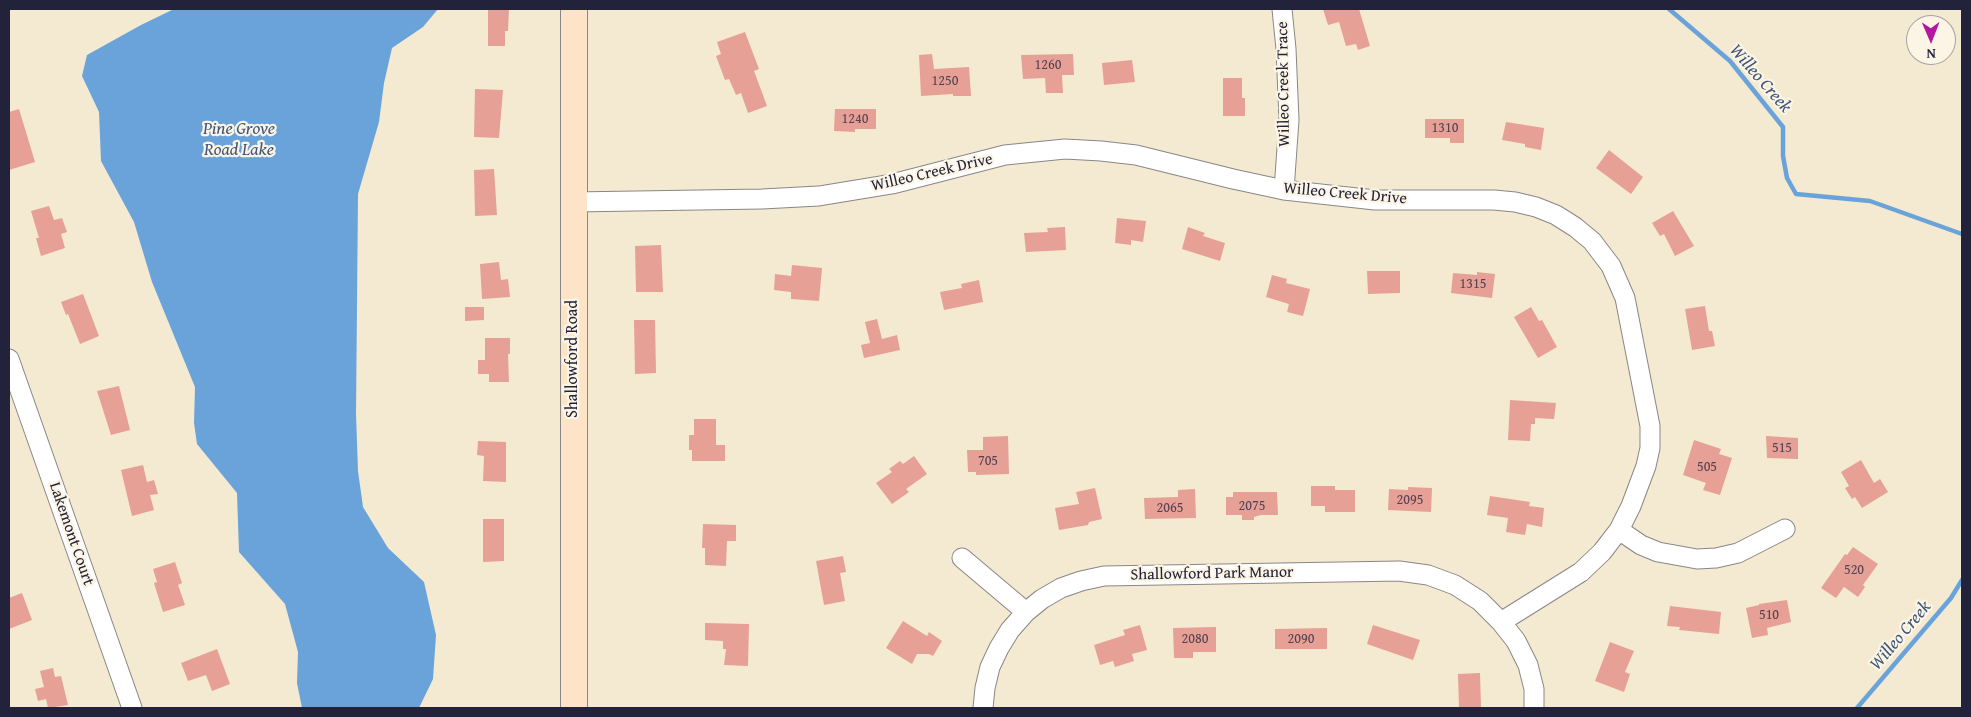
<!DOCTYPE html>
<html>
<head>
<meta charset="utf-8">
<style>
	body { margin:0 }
	#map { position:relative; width:1971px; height:717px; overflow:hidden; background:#f4ead1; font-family:"Gentium Book Plus",serif }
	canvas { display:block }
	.frame { position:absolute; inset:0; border:10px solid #22223b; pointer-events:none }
	.north { position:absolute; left:1906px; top:15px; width:50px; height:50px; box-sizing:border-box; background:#fcf5e5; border:1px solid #a5a1a1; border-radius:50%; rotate:179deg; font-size:14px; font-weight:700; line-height:20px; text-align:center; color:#22223b }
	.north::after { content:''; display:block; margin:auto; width:18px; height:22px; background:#b5179e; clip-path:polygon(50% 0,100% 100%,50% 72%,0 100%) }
</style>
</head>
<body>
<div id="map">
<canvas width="1971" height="717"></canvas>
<div class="frame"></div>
<div class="north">N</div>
</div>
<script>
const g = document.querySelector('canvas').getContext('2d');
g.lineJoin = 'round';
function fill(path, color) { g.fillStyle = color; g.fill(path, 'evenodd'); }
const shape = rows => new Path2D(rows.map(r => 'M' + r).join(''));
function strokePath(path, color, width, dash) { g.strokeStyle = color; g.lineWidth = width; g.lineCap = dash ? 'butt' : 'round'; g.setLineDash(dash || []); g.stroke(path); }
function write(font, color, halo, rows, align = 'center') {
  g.font = font + ' "Gentium Book Plus",serif'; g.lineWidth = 4.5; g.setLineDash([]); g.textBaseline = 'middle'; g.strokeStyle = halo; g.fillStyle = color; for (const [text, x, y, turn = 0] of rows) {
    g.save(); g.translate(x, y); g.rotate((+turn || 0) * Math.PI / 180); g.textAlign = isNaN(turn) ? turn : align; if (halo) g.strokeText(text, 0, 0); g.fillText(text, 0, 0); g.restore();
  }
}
fill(shape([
	[174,9,438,9,423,27,392,48,384,83,379,122,358,194,356,414,358,471,363,507,388,548,424,582,436,635,433,679,419,708,302,708,297,683,298,652,285,604,239,552,237,493,197,444,194,423,195,387,152,282,134,222,101,161,99,112,82,76,87,55,141,25]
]), '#69a3d9');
strokePath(shape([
	[1669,9,1730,61,1783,127,1783,156,1787,178,1796,194,1870,201,1962,234],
	[1857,708,1951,598,1962,580]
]), '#69a3d9', 4.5);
fill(shape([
	[488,9,509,9,508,31,505,31,505,46,488,46],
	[1323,9,1359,9,1370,46,1358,50,1356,44,1346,46,1339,22,1328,25],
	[745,32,759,69,754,71,767,106,748,113,741,93,736,95,729,79,725,80,716,56,721,54,717,42],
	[932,54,934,69,969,67,971,96,953,96,953,94,921,96,919,55],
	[1073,54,1074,75,1062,75,1063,93,1046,93,1045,78,1023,79,1021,55],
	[1132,60,1135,82,1104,85,1102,63],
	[1223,78,1242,78,1242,98,1245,98,1245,116,1223,116],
	[475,89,503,90,499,138,474,137],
	[19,109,35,162,9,170,9,112],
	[835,109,876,109,876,129,855,129,855,132,834,131],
	[1425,119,1464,119,1464,143,1450,143,1450,138,1425,138],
	[1506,122,1544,128,1541,150,1525,147,1525,144,1502,140],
	[1609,150,1643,177,1631,194,1596,168],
	[494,169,497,215,475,216,474,170],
	[49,206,54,220,62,218,67,232,61,234,65,248,41,256,36,238,39,238,31,211],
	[1673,211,1694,246,1675,256,1664,234,1660,236,1652,223],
	[1117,218,1146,221,1143,242,1131,240,1131,245,1115,243],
	[1065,227,1066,250,1026,252,1024,233,1048,232,1047,228],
	[1188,227,1205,233,1203,236,1225,243,1220,261,1182,249],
	[661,245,663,292,636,292,635,246],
	[499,262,501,280,508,279,510,297,482,299,480,264],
	[792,265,822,268,819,301,791,299,791,292,774,290,775,274,791,276],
	[1367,271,1400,271,1400,293,1368,294],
	[1477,272,1495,274,1492,298,1451,293,1453,273,1477,275],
	[1272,275,1287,279,1286,283,1310,289,1303,316,1287,312,1289,304,1266,297],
	[979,280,983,302,944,310,940,292,962,288,961,284],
	[83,294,99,336,80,344,68,314,66,315,61,302],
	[1705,306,1709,331,1712,331,1715,346,1692,350,1685,309],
	[465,307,484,307,484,320,465,321],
	[1531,307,1539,321,1542,320,1557,347,1538,358,1514,317],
	[877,319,882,339,897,335,900,350,864,358,861,345,870,343,865,322],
	[634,320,655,320,656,373,635,374],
	[485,338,510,338,510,354,508,354,509,382,489,382,489,374,478,374,478,360,485,360],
	[119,386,130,430,111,435,97,391],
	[1510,400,1556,403,1554,419,1535,418,1535,424,1531,424,1530,441,1508,440],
	[694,419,716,419,716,445,725,445,725,461,692,461,692,450,689,450,689,435,694,435],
	[1008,436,1009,474,976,475,976,472,968,472,967,450,983,450,983,437],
	[1766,436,1798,438,1798,459,1767,458],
	[1694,440,1721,449,1719,454,1732,458,1720,495,1703,490,1706,483,1683,475],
	[478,441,506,442,506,482,483,481,484,456,477,455],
	[914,456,927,474,906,489,909,492,892,504,876,483,892,472,889,469,900,461,903,464],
	[1861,460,1874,483,1880,479,1888,492,1862,508,1855,497,1852,499,1845,488,1849,486,1841,472],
	[143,465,147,482,154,480,158,494,150,495,154,510,132,516,121,470],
	[1311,486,1335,486,1335,490,1355,490,1355,512,1325,512,1325,506,1311,506],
	[1408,487,1432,488,1431,512,1388,510,1389,489,1408,490],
	[1095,488,1102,519,1089,522,1088,525,1059,530,1055,508,1079,504,1076,492],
	[1195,489,1196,518,1145,519,1144,498,1178,497,1178,490],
	[1233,492,1277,492,1278,515,1261,515,1254,517,1254,520,1242,520,1242,515,1226,515,1226,497,1233,497],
	[1490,496,1530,502,1529,506,1544,508,1542,527,1527,524,1525,535,1506,532,1508,518,1487,515],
	[483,519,504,519,504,561,483,562],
	[703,524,736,525,736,541,727,541,726,566,705,565,705,548,702,548],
	[1853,547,1878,564,1863,585,1865,587,1858,597,1844,587,1836,598,1821,588,1845,554,1847,555],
	[843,556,846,572,840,573,845,601,824,605,816,561],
	[175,562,182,583,178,585,185,605,163,612,154,583,157,582,153,569],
	[22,593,32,620,9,629,9,598],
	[1787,600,1791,622,1767,628,1768,635,1752,638,1746,608,1759,605,1759,604],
	[1670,606,1721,612,1719,634,1679,630,1680,627,1667,626],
	[903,621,927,636,929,632,942,641,933,656,929,654,917,654,912,664,886,648],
	[705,623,749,624,748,666,724,665,726,649,723,649,723,641,705,640],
	[1140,625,1147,650,1132,654,1134,661,1115,667,1113,661,1100,665,1094,645,1125,635,1123,630],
	[1373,625,1420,640,1413,660,1367,644],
	[1216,627,1216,652,1193,652,1193,658,1174,658,1173,628],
	[1327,628,1327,649,1275,649,1275,629],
	[1610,642,1634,651,1625,672,1630,674,1624,692,1595,681],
	[217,649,230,684,212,691,206,675,188,681,181,663],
	[53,668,55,677,61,676,68,705,48,708,46,699,38,701,35,689,44,687,40,671],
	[1480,673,1481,708,1459,708,1458,674]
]), '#e6a095');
const street = shape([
	[1282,9,1286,49,1289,120,1284,190],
	[573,202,762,199,819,196,892,184,1005,155,1065,149,1101,151,1136,155,1233,179,1284,190,1375,200,1494,200,1515,202,1536,207,1556,215,1575,227,1592,241,1611,266,1625,298,1650,426,1650,448,1646,466,1631,506,1619,530,1602,552,1581,572,1501,622],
	[9,359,132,708],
	[1619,530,1641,545,1658,552,1697,559,1716,558,1738,553,1785,529],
	[962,558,1026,612],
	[983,708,985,688,990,667,999,648,1010,630,1026,612,1042,599,1061,588,1081,581,1104,576,1399,571,1428,575,1455,585,1480,601,1501,622,1516,641,1528,665,1534,689,1534,708]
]);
const secondary = shape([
	[574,708,574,9]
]);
strokePath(street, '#8b8686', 21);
strokePath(secondary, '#8b8686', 28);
strokePath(street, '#fff', 19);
strokePath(secondary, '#fee4c6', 26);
write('14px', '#534252', null, [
	["1260",1048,65],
	["1250",945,81],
	["1240",855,119],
	["1310",1445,128],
	["1315",1473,284],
	["515",1782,448],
	["705",988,461],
	["505",1707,467],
	["2095",1410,500],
	["2075",1252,506],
	["2065",1170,508],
	["520",1854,570],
	["510",1769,615],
	["2080",1195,639],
	["2090",1301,639]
]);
write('16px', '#22223b', '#fcf5e5', [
	["Willeo Creek Trace",1284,84,-91],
	["Willeo Creek Drive",932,173,-13],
	["Willeo Creek Drive",1345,194,5],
	["Shallowford Road",573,359,-90],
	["Lakemont Court",71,534,71],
	["Shallowford Park Manor",1212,574,-1]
]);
write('italic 18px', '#3e567a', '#fcf5e5', [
	["Willeo Creek",1760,79,49],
	["Pine Grove",239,129],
	["Road Lake",239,150],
	["Willeo Creek",1901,636,-50]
]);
</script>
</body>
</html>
